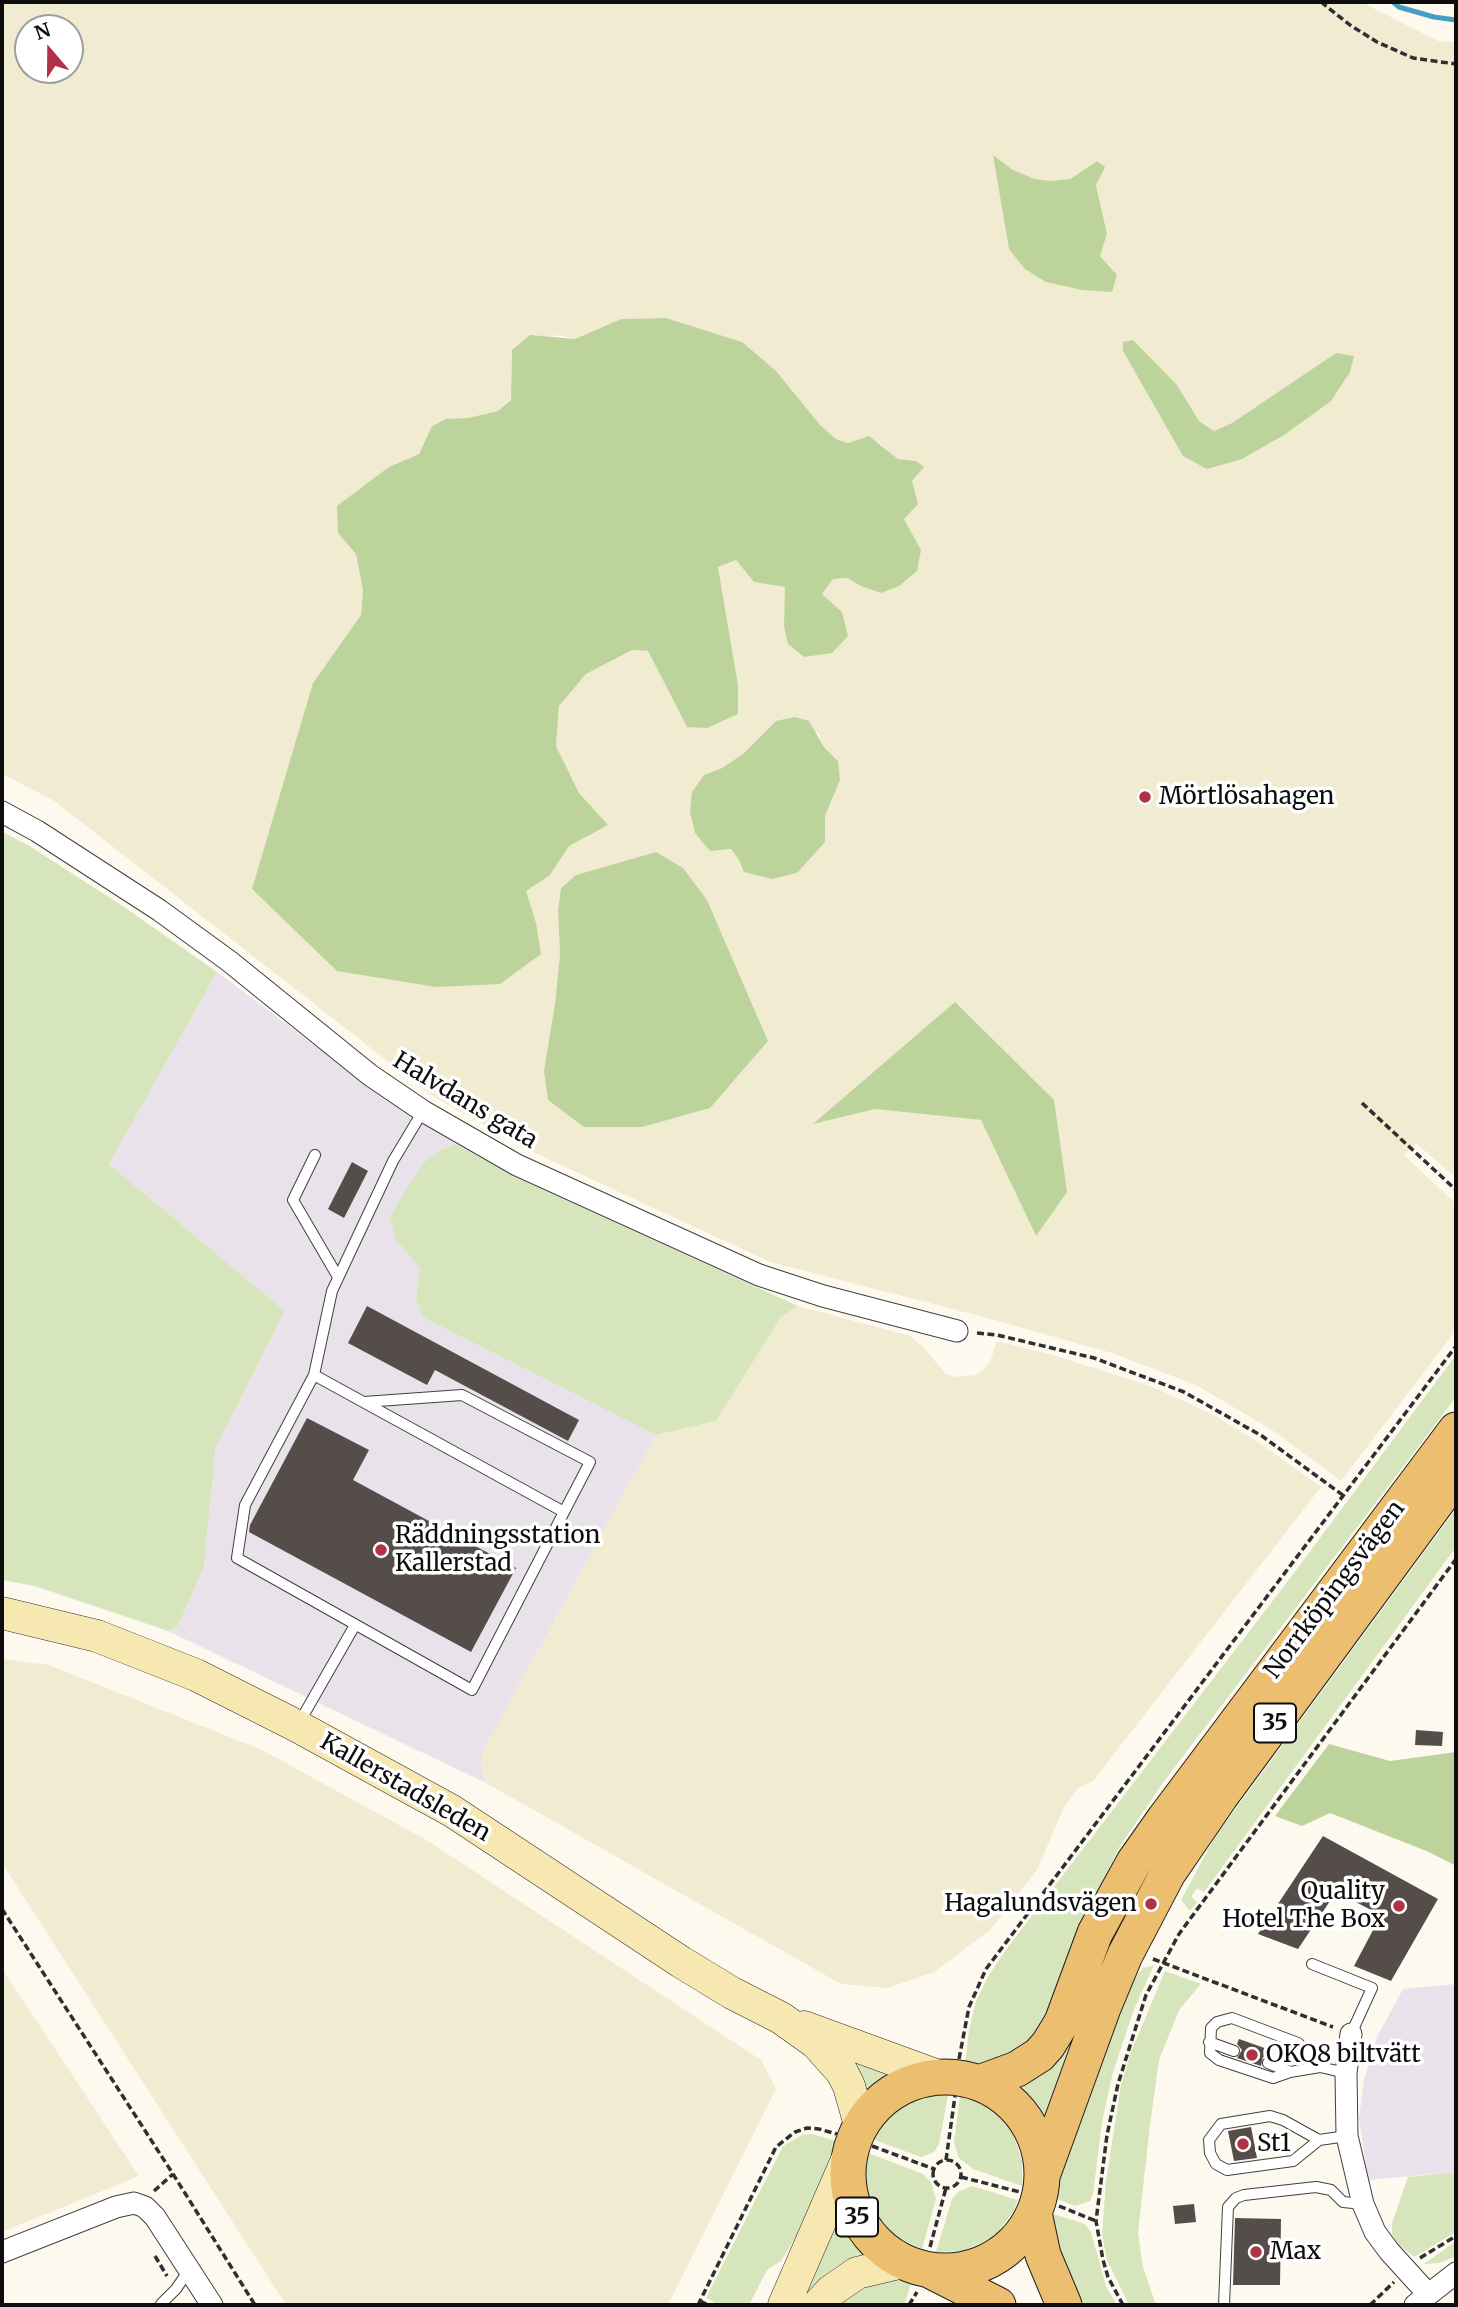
<!DOCTYPE html>
<html>
<head>
<meta charset="utf-8">
<style>
	body { margin:0 }
	#map { position:relative; width:1458px; height:2307px; overflow:hidden; background:#fdf9ef; font-family:Merriweather,serif }
	canvas { display:block }
	.frame { position:absolute; inset:0; border:4px solid #0d0d0d; pointer-events:none }
	.north { position:absolute; left:14px; top:14px; width:70px; height:70px; box-sizing:border-box; background:#fff; border:2px solid #9e9e9e; border-radius:50%; rotate:340deg; font-size:19px; font-weight:700; line-height:28px; text-align:center; color:#0d0d0d }
	.north::after { content:''; display:block; margin:auto; width:24px; height:32px; background:#b03247; clip-path:polygon(50% 0,100% 100%,50% 72%,0 100%) }
</style>
</head>
<body>
<div id="map">
<canvas width="1458" height="2307"></canvas>
<div class="frame"></div>
<div class="north">N</div>
</div>
<script>
const g = document.querySelector('canvas').getContext('2d');
g.lineJoin = 'round';
function fill(path, color) { g.fillStyle = color; g.fill(path, 'evenodd'); }
const shape = rows => new Path2D(rows.map(r => 'M' + r).join(''));
function strokePath(path, color, width, dash) { g.strokeStyle = color; g.lineWidth = width; g.lineCap = dash ? 'butt' : 'round'; g.setLineDash(dash || []); g.stroke(path); }
function write(font, color, halo, rows, align = 'center') {
  g.font = font + ' Merriweather,serif'; g.lineWidth = 7; g.setLineDash([]); g.textBaseline = 'middle'; g.strokeStyle = halo; g.fillStyle = color; for (const [text, x, y, turn = 0] of rows) {
    g.save(); g.translate(x, y); g.rotate((+turn || 0) * Math.PI / 180); g.textAlign = isNaN(turn) ? turn : align; if (halo) g.strokeText(text, 0, 0); g.fillText(text, 0, 0); g.restore();
  }
}
fill(shape([
	[217,972,386,1099,456,1144,439,1151,424,1162,412,1258,420,1268,416,1297,422,1317,656,1435,483,1751,481,1763,486,1783,168,1631,178,1626,204,1567,216,1447,285,1311,109,1164],
	[1456,1984,1456,2172,1368,2180,1359,2118,1364,2080,1377,2037,1403,1989]
]), '#e9e2eb');
fill(shape([
	[2,2,1361,2,1438,41,1456,42,1456,1178,1416,1143,1404,1155,1456,1204,1456,1330,1341,1481,1272,1430,1196,1385,1112,1353,980,1316,770,1262,531,1151,431,1095,53,800,2,774],
	[28,28,70,28,70,70,28,70],
	[994,156,1013,170,1035,179,1050,181,1069,179,1097,161,1096,185,1107,234,1100,256,1117,275],
	[666,318,742,342,820,425,836,439,848,443,878,442,898,459,916,461,903,519,921,550,861,586,847,578,833,579,822,594,842,612,784,626,786,587,754,582,736,560,718,567,738,685,738,714,687,727,648,651,632,650,586,674,559,706,556,746,579,793,607,825,569,846,550,875,525,891,536,923,313,683,361,615,363,590,356,553,389,467,419,454,432,426,446,419,468,418,498,411,511,400,512,350,557,335,575,339,621,319],
	[1123,352,1177,385,1199,421,1214,431,1232,423,1336,353,1208,469,1147,392],
	[776,721,818,733,824,747,838,761,840,780,825,816,825,842,739,860,730,849,704,775,722,768,743,754],
	[656,852,707,900,768,1041,555,1004,560,954,558,909,561,888,577,875],
	[955,1002,1036,1236,981,1120,875,1109,816,1123],
	[798,1306,910,1336,922,1346,946,1374,957,1377,976,1375,983,1371,990,1362,997,1341,1053,1355,1153,1387,1214,1415,1258,1442,1321,1487,1093,1781,1078,1788,1064,1807,1037,1870,991,1929,934,1972,887,1988,841,1984,486,1783,481,1763,483,1751,656,1435,716,1421,781,1317],
	[2,1659,49,1665,262,1750,428,1841,761,2060,776,2089,668,2305,286,2305,2,1863],
	[2,1969,139,2176,2,2232]
]), '#f1ebd1');
fill(shape([
	[2,832,28,845,124,907,217,972,109,1164,285,1311,216,1447,204,1567,178,1626,168,1631,35,1586,2,1580],
	[456,1144,517,1178,798,1306,781,1317,716,1421,656,1435,422,1317,416,1297,420,1268,396,1239,390,1216,424,1162,439,1151],
	[1456,1355,1456,1397,1162,1784,1118,1849,1074,1941,1042,2027,1021,2050,983,2066,965,2065,969,2030,976,2001,989,1975,1005,1951,1294,1573],
	[1456,1509,1456,1547,1204,1892,1197,1888,1191,1897,1197,1902,1190,1911,1181,1900,1215,1837],
	[1154,1965,1133,2012,1113,2072,1102,2122,1093,2194,1090,2201,1075,2206,1050,2196,1104,2040,1127,1987,1143,1968],
	[1165,1971,1201,1984,1179,2010,1159,2060,1150,2125,1138,2233,1143,2267,1156,2305,1129,2305,1107,2260,1102,2234,1106,2181,1121,2085,1131,2052],
	[1068,2042,1073,2044,1044,2127,1025,2099,1013,2088],
	[847,2053,905,2070,879,2084,868,2094,856,2063],
	[934,2095,948,2095,939,2144,934,2152,922,2157,915,2155,872,2139,888,2117,898,2109,909,2102],
	[960,2096,973,2100,996,2113,1013,2134,1022,2160,1022,2186,973,2169,959,2158,954,2143],
	[812,2134,840,2142,802,2228,781,2261,767,2270,749,2305,719,2305,706,2298,783,2146,802,2135],
	[868,2153,923,2174,931,2182,936,2199,922,2249,897,2237,878,2218,872,2206,865,2180],
	[1456,2172,1456,2232,1414,2257,1397,2243,1392,2234,1392,2223,1408,2177],
	[972,2186,1018,2200,1013,2212,997,2233,986,2241,962,2251,936,2252,952,2199,958,2192],
	[840,2205,851,2232,869,2253,837,2266,813,2289,804,2305,797,2305],
	[1047,2212,1085,2224,1091,2232,1106,2286,1117,2305,1078,2305],
	[1456,2241,1456,2256,1439,2263,1424,2264],
	[902,2277,913,2278,904,2305,837,2305,866,2285]
]), '#d6e5bb');
fill(shape([
	[993,155,1013,170,1035,179,1050,181,1070,179,1097,161,1105,167,1096,185,1107,234,1100,256,1117,275,1112,292,1082,290,1046,282,1025,269,1009,249],
	[666,318,742,342,776,371,820,425,836,439,848,443,869,436,898,459,916,461,924,467,912,481,918,504,904,519,921,550,917,571,899,586,881,593,861,586,847,578,833,579,822,594,842,612,848,636,832,653,804,657,788,644,784,626,785,587,754,582,736,560,718,567,738,685,738,714,707,728,687,727,648,651,632,650,586,674,559,706,556,746,579,793,608,825,569,846,550,875,526,891,536,923,541,954,500,984,436,987,337,971,252,889,313,683,361,615,363,590,356,554,338,533,337,506,389,467,419,454,432,426,446,419,468,418,498,411,511,400,512,350,530,335,575,339,621,319],
	[1133,340,1177,385,1199,421,1214,431,1232,423,1336,353,1354,356,1350,372,1331,401,1284,435,1242,459,1207,469,1183,456,1123,351,1123,342],
	[795,717,809,721,824,747,838,761,840,780,825,816,825,842,797,873,772,879,744,872,739,860,731,849,710,851,695,833,690,812,692,792,704,775,722,768,743,754,776,721],
	[656,852,683,868,707,900,768,1041,710,1108,642,1127,584,1127,548,1100,544,1071,555,1004,560,954,558,909,561,888,576,875],
	[955,1002,1054,1100,1067,1192,1036,1236,981,1120,875,1109,813,1124],
	[1329,1744,1390,1761,1456,1752,1456,1866,1429,1852,1330,1813,1302,1826,1275,1816]
]), '#bcd49c');
strokePath(shape([
	[1393,2,1399,7,1434,17,1456,20]
]), '#469ec0', 5);
fill(shape([
	[352,1162,368,1171,344,1218,328,1209],
	[367,1306,579,1420,568,1441,435,1370,427,1385,348,1343],
	[307,1418,369,1450,353,1480,516,1568,471,1652,249,1532,250,1525],
	[1416,1730,1443,1732,1442,1746,1415,1745],
	[1323,1836,1438,1899,1391,1981,1354,1966,1381,1915,1336,1892,1298,1949,1258,1934],
	[1239,2039,1273,2051,1271,2056,1263,2057,1261,2066,1237,2058,1242,2050,1237,2044],
	[1251,2127,1257,2158,1234,2161,1228,2131],
	[1194,2204,1196,2222,1175,2224,1173,2206],
	[1235,2218,1281,2219,1280,2285,1233,2285]
]), '#554d4a');
const lane = shape([
	[315,1155,293,1200,338,1277],
	[314,1375,564,1512,472,1690,237,1558,245,1505,314,1375,332,1291,393,1161,423,1111],
	[364,1402,462,1395,590,1462,564,1512],
	[299,1723,355,1625],
	[1312,1964,1372,1988,1351,2034],
	[1209,2042,1234,2051],
	[1268,2063,1290,2072,1320,2067,1346,2073],
	[1290,2072,1273,2078,1219,2060,1210,2053,1211,2028,1217,2022,1232,2018,1298,2043,1320,2067],
	[1319,2140,1283,2120,1270,2116,1221,2124,1209,2140,1210,2153,1216,2164,1227,2170,1293,2161,1319,2140,1347,2136],
	[161,2304,176,2289,189,2270],
	[1224,2305,1228,2207,1236,2198,1244,2195,1316,2187,1331,2190,1343,2202,1363,2204]
]);
const street = shape([
	[2,812,37,831,159,910,229,961,370,1075,423,1111,517,1165,759,1275,823,1296,957,1331],
	[1351,2034,1346,2073,1347,2136,1363,2204,1375,2232,1389,2251,1428,2294],
	[2,2252,116,2207,134,2203,145,2207,155,2217,212,2305],
	[1415,2305,1456,2273]
]);
const secondary = shape([
	[2,1613,97,1636,196,1675,297,1726,452,1811,681,1962,732,1993,781,2018,816,2043,842,2072,849,2086,860,2125],
	[804,2027,941,2077],
	[784,2305,850,2153],
	[818,2305,831,2291,857,2273,903,2262]
]);
const primary = shape([
	'848 2174a97 97 0 1 1 194 0a97 97 0 1 1-194 0Z',
	[979,2083,1017,2069,1039,2055,1048,2045,1062,2022,1095,1933,1134,1862,1165,1818,1456,1430],
	[1042,2176,1103,2008,1125,1955,1168,1873,1220,1797,1456,1476],
	[1034,2213,1043,2255,1064,2305],
	[933,2272,998,2305]
]);
strokePath(lane, '#404040', 12);
strokePath(street, '#404040', 23);
strokePath(secondary, '#2f2f2f', 33);
strokePath(primary, '#1e1e1e', 37);
strokePath(shape([
	[1321,2,1350,25,1377,42,1413,58,1456,64],
	[1362,1103,1456,1190],
	[977,1333,997,1335,1094,1358,1184,1392,1262,1436,1344,1496],
	[2,1909,173,2174,255,2305],
	[1153,1959,1333,2027],
	[959,2059,969,2007,986,1969,1456,1346],
	[872,2146,934,2169],
	[946,2160,955,2096],
	'933 2174a14 14 0 1 1 28 0a14 14 0 1 1-28 0Z',
	[961,2177,1020,2192],
	[154,2191,173,2174],
	[1059,2206,1096,2221],
	[930,2247,946,2188],
	[155,2256,167,2276],
	[1420,2258,1456,2236],
	[700,2301,708,2305],
	[698,2305,776,2147,795,2132,807,2128,819,2129,837,2134],
	[909,2305,917,2292],
	[1123,2305,1108,2277,1103,2260,1096,2221,1107,2135,1118,2084,1146,1995,1179,1934,1456,1559],
	[1370,2305,1394,2282]
]), '#2f2f2f', 3.5, [7, 3.5]);
strokePath(lane, '#fff', 10);
strokePath(street, '#fff', 21);
strokePath(secondary, '#f7e7b0', 32);
strokePath(primary, '#ecbf70', 35);
for (const [x, y, r, color] of [
	[1145,797,7,"#b03247"],
	[381,1550,7,"#b03247"],
	[1151,1904,7,"#b03247"],
	[1399,1906,7,"#b03247"],
	[1252,2055,7,"#b03247"],
	[1243,2144,7,"#b03247"],
	[1256,2252,7,"#b03247"]
]) { const dot = new Path2D(); dot.arc(x, y, r, 0, 2 * Math.PI); g.fillStyle = color; g.fill(dot); strokePath(dot, '#fff', 2.5); }
for (const [x, y, w] of [
	[1275,1723,42],
	[857,2217,42]
]) { const box = new Path2D(); box.roundRect(x - w / 2, y - 19.5, w, 39, 5); g.fillStyle = '#fff'; g.fill(box); strokePath(box, '#0d0d0d', 2); }
write('bold 23px', '#0d0d0d', null, [
	["35",1275,1723],
	["35",857,2217]
]);
write('24px', '#0d0d0d', '#fff', [
	["Mörtlösahagen",1159,797],
	["Räddningsstation",395,1536],
	["Kallerstad",395,1564],
	["Quality",1385,1892,"right"],
	["Hotel The Box",1385,1920,"right"],
	["Hagalundsvägen",1137,1904,"right"],
	["OKQ8 biltvätt",1266,2055],
	["St1",1257,2144],
	["Max",1270,2252]
], 'left');
write('24px', '#0d0d0d', '#fff', [
	["Halvdans gata",465,1101,31],
	["Norrköpingsvägen",1335,1590,-53],
	["Kallerstadsleden",405,1788,30]
]);
</script>
</body>
</html>
